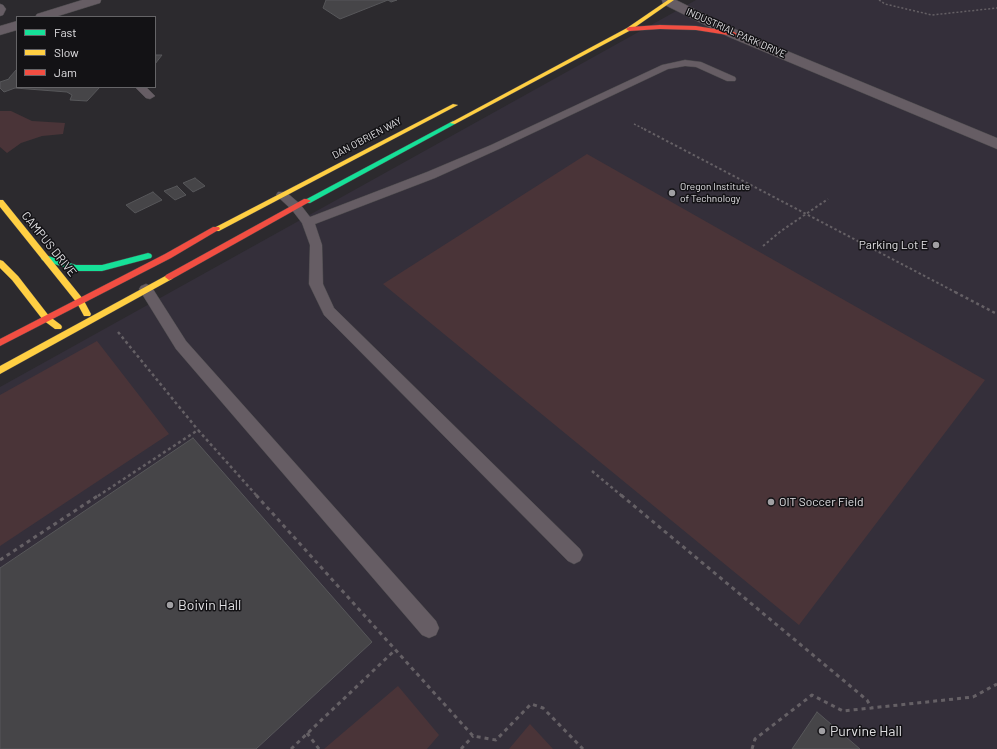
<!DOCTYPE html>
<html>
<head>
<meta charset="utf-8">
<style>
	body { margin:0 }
	#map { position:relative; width:997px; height:749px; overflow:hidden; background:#2c2a2e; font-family:Barlow,sans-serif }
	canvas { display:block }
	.legend { position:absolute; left:16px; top:16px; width:140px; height:72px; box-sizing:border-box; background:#131215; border:1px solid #656467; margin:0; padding:5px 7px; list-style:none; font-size:12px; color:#e0dfe2 }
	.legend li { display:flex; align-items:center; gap:8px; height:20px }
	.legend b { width:20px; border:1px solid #656467 }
</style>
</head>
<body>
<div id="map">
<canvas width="997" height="749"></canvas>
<ul class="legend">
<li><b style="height:5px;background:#16e098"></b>Fast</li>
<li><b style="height:5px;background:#ffcf43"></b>Slow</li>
<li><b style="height:5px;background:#f24e42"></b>Jam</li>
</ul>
</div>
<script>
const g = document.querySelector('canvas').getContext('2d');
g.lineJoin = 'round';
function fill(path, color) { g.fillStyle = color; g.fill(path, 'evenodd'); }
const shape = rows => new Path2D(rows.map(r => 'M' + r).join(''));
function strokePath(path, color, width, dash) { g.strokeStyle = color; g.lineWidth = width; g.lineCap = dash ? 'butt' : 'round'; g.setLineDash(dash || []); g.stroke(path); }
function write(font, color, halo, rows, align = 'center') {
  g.font = font + ' Barlow,sans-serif'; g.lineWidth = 3; g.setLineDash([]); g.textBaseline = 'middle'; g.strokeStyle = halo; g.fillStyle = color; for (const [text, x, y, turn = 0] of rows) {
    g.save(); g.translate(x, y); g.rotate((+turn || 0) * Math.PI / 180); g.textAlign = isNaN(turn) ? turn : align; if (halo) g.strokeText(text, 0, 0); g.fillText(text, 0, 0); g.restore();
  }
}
fill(shape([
	[696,0,997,0,997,749,0,749,0,387]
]), '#342f3a');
fill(shape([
	[0,111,11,111,32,121,65,123,63,134,42,136,21,143,7,153,0,147],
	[587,154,985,380,799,625,383,284],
	[97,341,169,434,0,546,0,395],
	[398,686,439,735,427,749,324,749],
	[530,724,553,749,509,749]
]), '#4a3438');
const building = shape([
	[326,0,397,0,391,2,388,0,340,19,323,8,326,0],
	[155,55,162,55,155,64,155,55],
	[17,69,17,87,100,87,87,101,70,100,72,95,67,92,15,88,4,92,0,88,0,82,9,79,9,78,17,69],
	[195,178,205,186,193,192,183,183,195,178],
	[177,186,186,195,175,200,164,191,177,186],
	[153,192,162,200,135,213,126,205,153,192],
	[193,438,372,642,256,749,0,749,0,568,193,438],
	[817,712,860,749,792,749,817,712]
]);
fill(building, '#464548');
strokePath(building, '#57575a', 1);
const lane = shape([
	[0,4,3,5,6,9,3,15,0,16,0,4],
	[685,60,701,62,735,77,736,79,735,81,727,81,696,67,685,66,668,69,499,149,435,178,315,224,322,245,323,284,334,308,580,549,583,555,580,561,574,564,568,561,324,315,309,284,310,245,302,223,292,210,276,195,278,192,286,192,300,204,310,217,427,172,491,145,662,65,685,60],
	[135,87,146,87,155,96,150,99,146,98,135,87],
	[146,284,151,286,186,341,436,621,439,628,436,635,429,638,422,635,176,349,139,289,141,286,146,284]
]);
const street = shape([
	[82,0,101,0,100,3,55,17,35,17,37,14,82,0],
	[662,0,676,0,739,31,997,138,997,149,729,37,663,4,662,0],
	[17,21,17,30,0,35,0,26,17,21]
]);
const fast = shape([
	[453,121,455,122,455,124,310,203,307,203,303,201,453,121],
	[148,253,151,254,152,256,151,258,102,271,76,271,42,260,41,258,45,255,76,265,102,265,148,253]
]);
const slow = shape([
	[668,0,674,0,631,30,455,124,450,123,627,28,668,0],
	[453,104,458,105,219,231,213,231,212,229,453,104],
	[0,200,3,200,83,299,91,314,90,316,84,316,77,303,0,207,0,200],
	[0,260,3,261,18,276,49,316,61,325,62,327,61,329,55,329,43,320,12,280,0,268,0,260],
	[169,274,172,275,173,277,172,279,0,374,0,366,169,274]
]);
const jam = shape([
	[660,25,696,26,734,32,737,34,734,36,696,30,660,29,629,31,626,29,629,27,660,25],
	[304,199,307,199,311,201,172,279,169,280,165,277,166,275,304,199],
	[213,227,219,227,220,229,171,258,0,346,0,339,165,254,213,227]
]);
strokePath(lane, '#49484a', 1);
strokePath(street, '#49484a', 1);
strokePath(fast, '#49484a', 1);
strokePath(slow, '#49484a', 1);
strokePath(jam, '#49484a', 1);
strokePath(shape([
	[879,0,885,4,932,15,997,8],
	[634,124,646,130]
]), '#656065', 1.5, [2, 2]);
strokePath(shape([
	[644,129,957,293],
	[763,246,781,231,828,199]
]), '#656065', 2, [2.5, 2.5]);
strokePath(shape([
	[955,292,997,314],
	[118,332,198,430],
	[592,471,622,496],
	[98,496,198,430,257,496]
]), '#656065', 2.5, [3, 3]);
strokePath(shape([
	[256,495,473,736,496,740,531,704,543,708,583,749],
	[621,495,867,700,872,709],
	[0,560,99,495],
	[307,733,319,749],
	[291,749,395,650],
	[461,749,473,736],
	[752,749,755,739,812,695,843,711,973,697,997,684]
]), '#656065', 3, [4, 4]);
fill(lane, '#665d64');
fill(street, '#665d64');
fill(fast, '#16e098');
fill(slow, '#ffcf43');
fill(jam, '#f24e42');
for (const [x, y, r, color] of [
	[672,193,4,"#a1a0a3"],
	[936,245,4,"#a1a0a3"],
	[771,502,4,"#a1a0a3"],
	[170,605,4,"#a1a0a3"],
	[822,731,4,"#a1a0a3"]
]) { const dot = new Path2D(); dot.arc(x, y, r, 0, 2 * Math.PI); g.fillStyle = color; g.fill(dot); strokePath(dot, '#131215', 1.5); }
write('10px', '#e0dfe2', '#131215', [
	["INDUSTRIAL PARK DRIVE",736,33,24],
	["DAN O'BRIEN WAY",367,138,-28]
]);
write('10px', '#e0dfe2', '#131215', [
	["Oregon Institute",680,187],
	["of Technology",680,199]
], 'left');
write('12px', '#e0dfe2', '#131215', [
	["CAMPUS DRIVE",49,244,51]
]);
write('12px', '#e0dfe2', '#131215', [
	["Parking Lot E",928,245],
	["OIT Soccer Field",779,502,"left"]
], 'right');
write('14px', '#e0dfe2', '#131215', [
	["Boivin Hall",178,605],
	["Purvine Hall",830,731]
], 'left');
</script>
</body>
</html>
